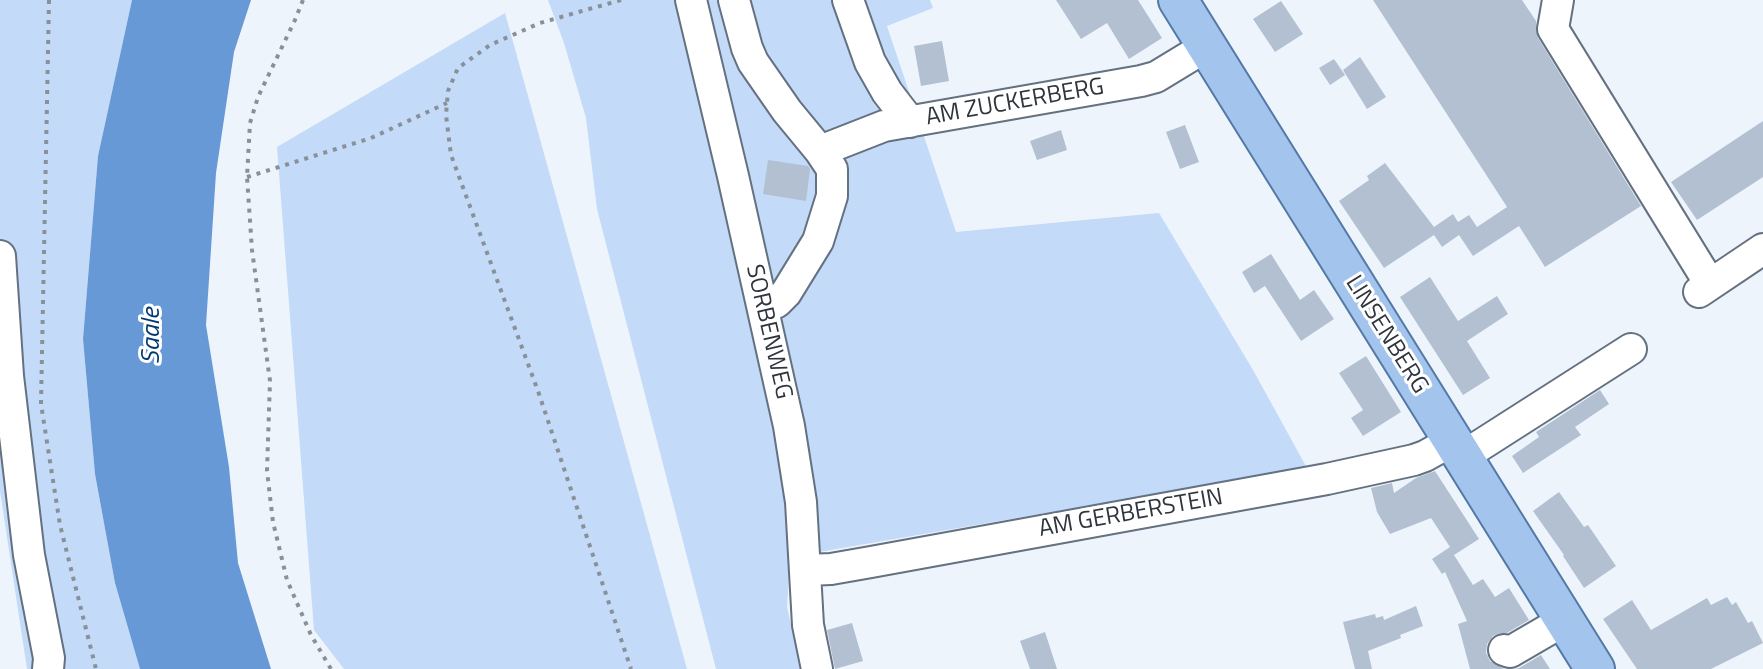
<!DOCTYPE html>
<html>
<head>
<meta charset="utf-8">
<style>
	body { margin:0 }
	canvas { display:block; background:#eef4fb }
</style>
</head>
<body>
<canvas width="1763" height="669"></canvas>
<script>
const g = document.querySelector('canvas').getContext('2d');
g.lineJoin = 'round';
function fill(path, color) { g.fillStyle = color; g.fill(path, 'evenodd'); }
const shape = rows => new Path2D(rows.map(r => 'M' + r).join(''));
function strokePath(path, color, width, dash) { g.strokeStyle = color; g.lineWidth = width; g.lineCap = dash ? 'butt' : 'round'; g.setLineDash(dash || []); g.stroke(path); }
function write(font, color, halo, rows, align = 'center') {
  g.font = font + ' "Titillium Web",sans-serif'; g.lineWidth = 6; g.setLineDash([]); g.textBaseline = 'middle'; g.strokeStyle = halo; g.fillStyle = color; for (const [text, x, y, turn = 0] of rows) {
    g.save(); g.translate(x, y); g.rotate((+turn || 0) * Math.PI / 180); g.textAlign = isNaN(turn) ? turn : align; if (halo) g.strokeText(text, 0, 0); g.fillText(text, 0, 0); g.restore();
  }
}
fill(shape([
	[0,0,132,0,98,156,83,339,95,474,115,583,140,669,27,669,0,491],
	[548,0,930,0,933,8,887,26,956,232,1159,213,1253,370,1307,468,790,557,787,607,801,669,716,669,597,209,586,118,564,43],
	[505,13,687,669,344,669,314,630,277,147]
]), '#c3daf8');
fill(shape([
	[132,0,251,0,234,52,216,173,206,325,229,467,238,563,271,669,140,669,115,583,95,474,83,339,98,156]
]), '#6799d6');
fill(shape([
	[1056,0,1138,0,1162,38,1129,59,1107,23,1081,39],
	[1373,0,1522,0,1536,21,1538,38,1641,206,1545,267,1519,226,1473,256,1459,235,1442,247,1434,235,1384,268,1339,201,1369,180,1367,176,1385,163,1434,227,1453,214,1458,222,1469,215,1477,227,1507,207],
	[1281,1,1303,34,1275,52,1253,19],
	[942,41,949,81,921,86,914,46],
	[1360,57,1386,97,1367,109,1343,70],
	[1334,59,1345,75,1330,85,1319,68],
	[1763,121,1763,177,1697,220,1671,182],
	[1185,125,1199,162,1180,169,1166,132],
	[1061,130,1067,150,1037,160,1030,141],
	[768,160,808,166,810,169,806,201,763,194],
	[1271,254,1300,300,1314,290,1334,319,1301,341,1265,286,1254,293,1242,272],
	[1430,277,1458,321,1497,296,1508,314,1467,341,1490,378,1463,395,1400,297],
	[1366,356,1401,412,1363,436,1351,418,1363,410,1339,373],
	[1600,390,1609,404,1575,427,1581,435,1523,473,1512,456,1539,437,1536,432],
	[1435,471,1479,539,1454,555,1473,585,1483,579,1495,597,1509,588,1529,620,1507,633,1500,633,1493,636,1487,644,1486,653,1490,661,1504,669,1470,669,1458,624,1467,621,1445,572,1442,574,1432,559,1450,547,1431,518,1390,534,1377,512,1371,488,1392,483,1394,493,1416,478],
	[1559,492,1584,527,1588,525,1616,566,1584,588,1563,556,1564,555,1533,511],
	[1727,597,1732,605,1736,602,1748,623,1752,621,1763,643,1711,669,1637,669,1603,619,1632,600,1651,630,1707,598,1711,605],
	[1416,606,1423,626,1400,635,1401,638,1368,651,1372,669,1355,669,1343,622,1375,614,1376,618,1383,616,1384,620],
	[852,623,863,661,835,669,827,630],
	[1045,632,1057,669,1030,669,1020,641],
	[1541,655,1550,669,1515,669,1519,668]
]), '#b2c0d2');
const minor = shape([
	[691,0,733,176,789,426,801,502,808,625,817,669],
	[734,0,747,48,753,62,787,111,820,151,832,169,832,196,818,241,786,293,777,302,763,309],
	[848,0,870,62,887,92,910,122],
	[1558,0,1553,29,1710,284],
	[820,151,884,126,1141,81,1156,77,1207,46],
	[0,256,8,376,29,555,49,658,48,669],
	[1699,292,1763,249],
	[1462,457,1631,349],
	[806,570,831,569,871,562,1327,479,1414,460,1425,456,1452,441],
	[1504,650,1510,652,1565,620]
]);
const major = shape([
	[1178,0,1595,669]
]);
strokePath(minor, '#647181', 34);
strokePath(major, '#5379a6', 42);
strokePath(shape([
	[49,0,41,404,60,525,96,669],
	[303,0,295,20,258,97,250,123,247,177,252,250,270,381,267,471,273,522,287,580,311,635,331,669],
	[621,0,540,23,490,45,458,68,448,91,446,115,451,155,538,391,631,669],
	[247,177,371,138,447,103]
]), '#8a9097', 4, [4, 6]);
strokePath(minor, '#fff', 30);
strokePath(major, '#a3c4ec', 38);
write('24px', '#2f353c', '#fff', [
	["AM ZUCKERBERG",1015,103,-10],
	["SORBENWEG",768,332,77],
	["LINSENBERG",1386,335,58],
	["AM GERBERSTEIN",1131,514,-10]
]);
write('italic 26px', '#01386f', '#fff', [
	["Saale",153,336,-90]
]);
</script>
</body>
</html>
